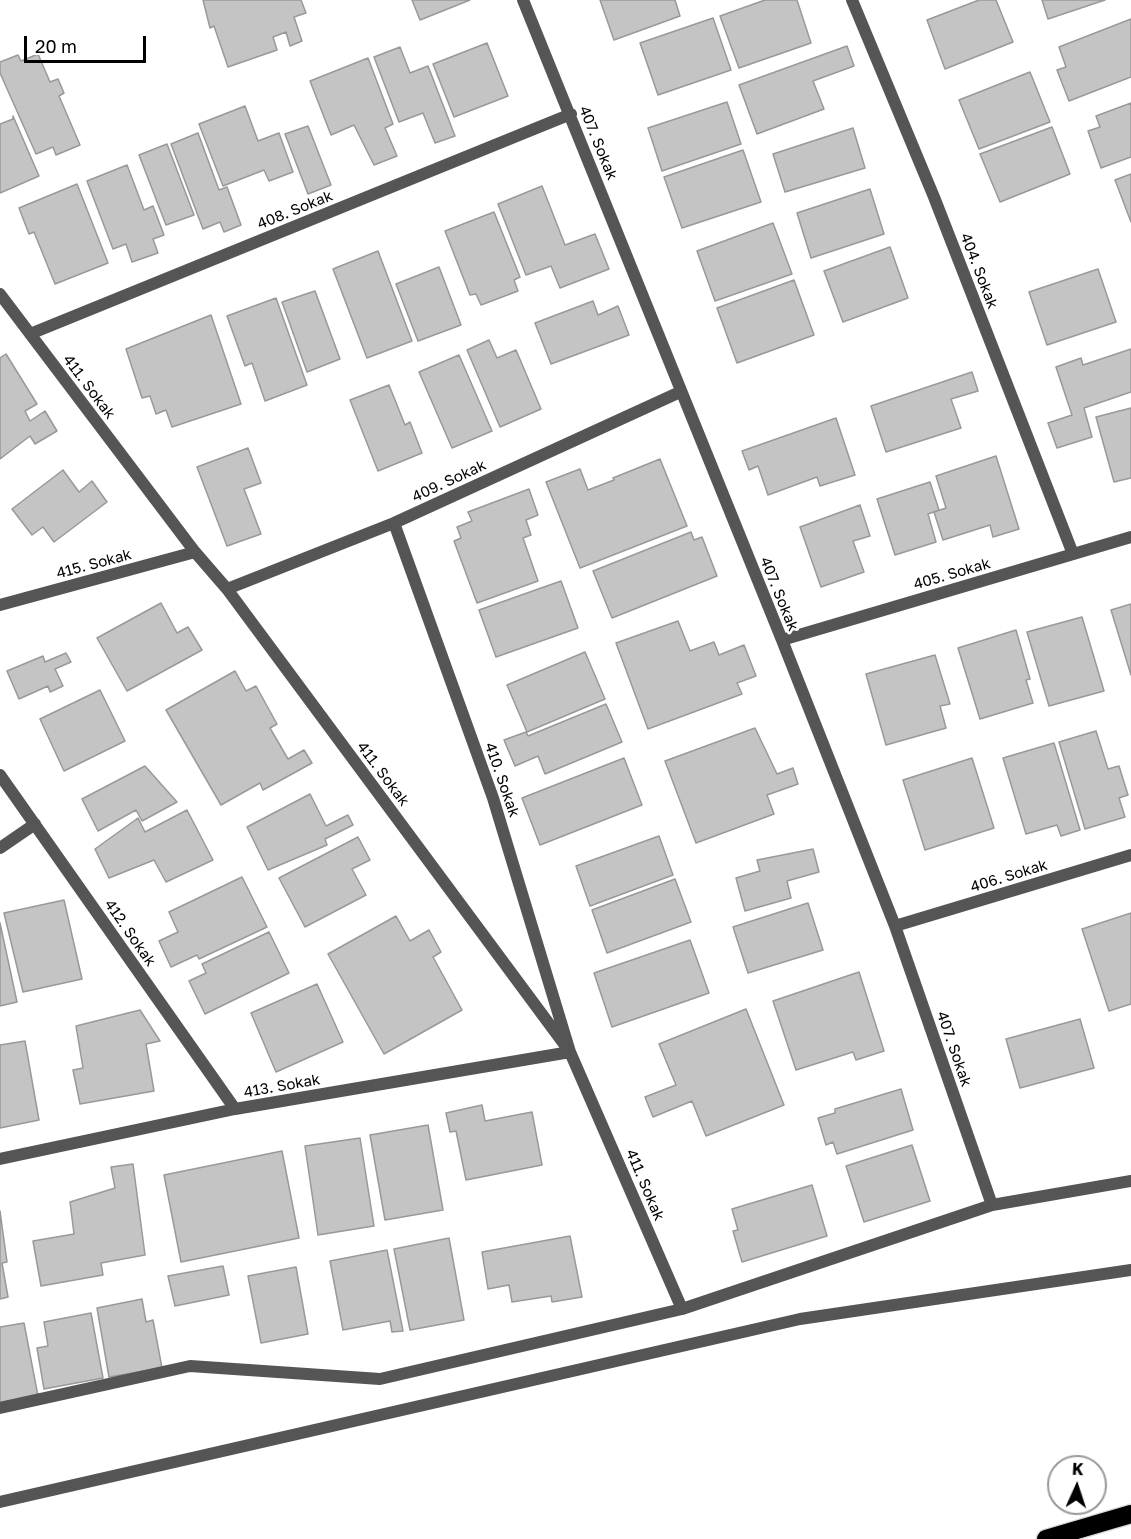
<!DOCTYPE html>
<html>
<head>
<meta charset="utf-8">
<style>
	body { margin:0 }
	#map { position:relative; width:1131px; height:1539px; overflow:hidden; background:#fff; font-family:"Golos Text",sans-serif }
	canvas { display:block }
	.north { position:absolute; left:1047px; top:1455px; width:60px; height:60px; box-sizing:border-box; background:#fff; border:2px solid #999; border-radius:50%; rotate:3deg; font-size:16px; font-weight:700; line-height:24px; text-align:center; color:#000 }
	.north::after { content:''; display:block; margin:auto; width:21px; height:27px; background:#000; clip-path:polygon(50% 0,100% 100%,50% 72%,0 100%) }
	.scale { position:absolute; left:24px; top:36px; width:122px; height:27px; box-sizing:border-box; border:3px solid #000; border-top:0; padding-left:8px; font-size:18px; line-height:21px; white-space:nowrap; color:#000; -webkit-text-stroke:4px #fff; paint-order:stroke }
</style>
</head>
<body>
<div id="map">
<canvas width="1131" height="1539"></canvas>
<div class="north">K</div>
<div class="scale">20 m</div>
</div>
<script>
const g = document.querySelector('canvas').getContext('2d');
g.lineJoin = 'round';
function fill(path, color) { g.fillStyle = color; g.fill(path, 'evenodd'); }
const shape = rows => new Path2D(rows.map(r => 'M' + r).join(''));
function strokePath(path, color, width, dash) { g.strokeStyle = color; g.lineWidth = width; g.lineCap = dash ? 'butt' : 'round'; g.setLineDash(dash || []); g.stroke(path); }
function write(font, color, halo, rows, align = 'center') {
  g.font = font + ' "Golos Text",sans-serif'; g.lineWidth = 5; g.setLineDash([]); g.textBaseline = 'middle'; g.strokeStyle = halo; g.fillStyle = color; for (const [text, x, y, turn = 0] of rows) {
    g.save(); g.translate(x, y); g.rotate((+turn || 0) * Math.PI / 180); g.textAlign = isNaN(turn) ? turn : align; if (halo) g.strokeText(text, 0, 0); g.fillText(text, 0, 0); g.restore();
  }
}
const building = shape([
	[203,0,301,0,306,13,294,17,302,41,290,46,286,32,273,37,277,50,228,67,214,26,210,28,203,0],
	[412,0,470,0,420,20,412,0],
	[600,0,675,0,680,16,614,40,600,0],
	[765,0,797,0,811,43,739,68,720,16,765,0],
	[979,0,996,0,1013,42,945,69,927,20,979,0],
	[1042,0,1105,0,1048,19,1042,0],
	[713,18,731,70,658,95,640,43,713,18],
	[1131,19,1131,77,1069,101,1057,70,1066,67,1059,47,1131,19],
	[487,43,508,96,454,117,433,64,487,43],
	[847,46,854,66,813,81,824,109,757,134,739,85,847,46],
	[400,47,410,73,428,66,455,136,435,143,423,113,399,122,374,57,400,47],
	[38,54,50,82,58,79,64,93,59,96,80,145,56,155,53,147,36,154,0,73,0,62,18,55,21,61,38,54],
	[368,58,393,124,385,128,397,156,374,165,354,125,331,135,310,81,368,58],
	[1030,72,1050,122,979,149,959,100,1030,72],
	[727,102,741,144,662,171,648,128,727,102],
	[1131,103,1131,157,1101,168,1088,131,1100,127,1096,116,1131,103],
	[245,106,258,141,279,133,293,172,269,181,264,170,223,186,199,124,245,106],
	[13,116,39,176,0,193,0,124,13,119,13,116],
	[308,126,331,185,308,194,285,134,308,126],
	[1052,127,1070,174,1000,202,980,154,1052,127],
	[853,128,865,168,785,192,773,154,853,128],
	[198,133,219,190,227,187,241,225,224,232,220,222,203,229,171,144,198,133],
	[167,144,194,215,166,225,139,155,167,144],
	[743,150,761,202,682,228,664,177,743,150],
	[127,165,144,210,153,206,164,235,153,239,158,253,132,262,126,244,113,249,87,181,127,165],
	[1131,174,1131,222,1115,180,1131,174],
	[77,184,108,263,55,284,34,232,29,234,19,208,77,184],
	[542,186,565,245,595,234,609,269,560,288,551,266,526,275,498,204,542,186],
	[870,189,884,234,811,258,797,213,870,189],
	[494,212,520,277,514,280,518,291,481,305,476,294,470,295,445,231,494,212],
	[773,223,792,274,715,301,697,251,773,223],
	[890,247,908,298,843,322,824,271,890,247],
	[378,251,412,341,367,358,333,269,378,251],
	[439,267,461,325,418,341,396,284,439,267],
	[1098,269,1116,322,1047,345,1029,292,1098,269],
	[794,280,814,335,737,363,717,308,794,280],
	[315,291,340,359,307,372,282,302,315,291],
	[276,298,307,385,265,401,252,363,245,366,227,316,276,298],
	[593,301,598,315,618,306,629,335,551,364,535,323,593,301],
	[211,315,241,404,172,427,166,410,156,414,150,396,142,398,126,349,211,315],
	[489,340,497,358,516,350,541,409,500,427,467,350,489,340],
	[1131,349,1131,392,1084,408,1092,437,1057,448,1048,423,1072,415,1056,367,1081,358,1083,365,1131,349],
	[6,354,37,404,25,411,30,421,45,411,57,431,35,444,30,436,0,459,0,358,6,354],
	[459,355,492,431,452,448,419,372,459,355],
	[972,372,978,391,951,399,961,428,886,452,871,406,972,372],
	[389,385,405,425,410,422,422,453,378,471,350,400,389,385],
	[1131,408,1131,478,1114,482,1096,417,1131,408],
	[836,418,855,475,820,486,817,477,768,495,758,466,749,470,742,451,836,418],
	[248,448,261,483,244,489,261,534,227,546,197,467,248,448],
	[996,456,1019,529,993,537,990,525,943,540,934,512,946,508,936,476,996,456],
	[660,459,687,526,580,568,546,482,580,469,588,490,614,480,613,478,660,459],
	[63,470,79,492,92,481,107,502,54,542,43,527,32,535,12,509,63,470],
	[930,482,939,510,928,514,936,542,895,555,877,499,930,482],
	[529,489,538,515,526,520,531,535,523,538,538,581,477,603,454,541,461,538,457,527,472,521,468,512,529,489],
	[860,505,870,536,853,541,864,572,821,587,800,527,860,505],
	[691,532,694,540,702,537,717,576,612,618,593,571,691,532],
	[561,581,578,628,496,657,479,610,561,581],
	[161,603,177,633,188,627,202,650,127,691,97,638,161,603],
	[1131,604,1131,675,1111,610,1131,604],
	[1082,617,1104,691,1049,706,1027,632,1082,617],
	[678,621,690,651,714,642,719,655,744,645,756,676,737,683,742,694,648,729,616,643,678,621],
	[1016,630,1030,679,1026,680,1033,703,980,719,958,648,1016,630],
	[585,652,605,699,527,732,507,685,585,652],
	[66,653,71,662,55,669,63,686,50,692,48,686,19,699,7,671,43,656,45,662,66,653],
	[935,655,950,704,940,706,946,728,886,745,866,674,935,655],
	[235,671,246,691,256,686,277,724,270,728,288,759,304,750,312,763,263,790,260,783,221,805,166,710,235,671],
	[100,690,125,741,64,771,40,719,100,690],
	[606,704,622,742,545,774,538,756,515,766,504,740,526,732,528,736,606,704],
	[755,728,777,774,793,768,798,784,767,795,774,814,696,843,665,761,755,728],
	[1096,731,1108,769,1119,766,1128,795,1119,798,1125,817,1085,829,1059,742,1096,731],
	[1054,743,1080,830,1061,836,1057,825,1026,834,1003,758,1054,743],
	[624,758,642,805,540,845,522,798,624,758],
	[972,758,994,828,925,850,903,780,972,758],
	[145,766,177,802,142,821,136,810,98,831,82,799,145,766],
	[310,794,326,826,348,815,353,825,325,839,327,845,268,870,247,827,310,794],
	[187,810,213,860,166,882,154,860,109,878,95,849,138,818,145,832,187,810],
	[659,836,673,875,590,906,576,866,659,836],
	[358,837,370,860,352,869,366,895,305,927,279,878,358,837],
	[813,849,819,872,787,881,791,898,745,911,736,878,760,871,757,860,813,849],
	[242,877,267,927,199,959,197,955,171,967,159,941,178,932,169,912,242,877],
	[675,879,691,922,607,953,592,910,675,879],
	[64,900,82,979,23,992,4,913,64,900],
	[808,903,823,950,748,973,733,927,808,903],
	[1131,913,1131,1004,1109,1011,1082,929,1131,913],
	[396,916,410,941,429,930,441,952,433,957,462,1010,384,1054,328,954,396,916],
	[0,923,17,1002,0,1006,0,923],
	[269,932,289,973,205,1014,189,981,206,973,202,964,269,932],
	[690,940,709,993,612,1027,594,973,690,940],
	[859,972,884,1051,856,1060,853,1052,796,1070,773,1001,859,972],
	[317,984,343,1042,276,1072,251,1013,317,984],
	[746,1009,784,1105,706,1136,692,1101,653,1117,645,1097,676,1085,659,1044,746,1009],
	[140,1010,160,1041,146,1044,154,1091,80,1104,73,1070,83,1068,76,1026,140,1010],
	[1080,1019,1094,1068,1020,1088,1006,1039,1080,1019],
	[25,1041,39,1120,0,1128,0,1045,25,1041],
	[901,1089,913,1130,837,1154,833,1142,826,1145,818,1118,835,1113,835,1109,901,1089],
	[482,1105,485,1121,532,1112,542,1165,466,1180,456,1131,450,1132,446,1113,482,1105],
	[428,1125,443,1210,385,1220,370,1135,428,1125],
	[360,1138,374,1226,318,1235,305,1146,360,1138],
	[912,1145,930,1201,864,1222,846,1166,912,1145],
	[282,1151,299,1238,181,1262,164,1175,282,1151],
	[133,1164,145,1255,101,1263,103,1275,41,1286,33,1241,74,1234,70,1202,115,1188,111,1167,133,1164],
	[812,1185,827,1236,742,1262,733,1231,738,1230,732,1209,812,1185],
	[0,1211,7,1262,2,1263,8,1297,0,1299,0,1211],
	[570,1236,582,1297,552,1302,551,1296,512,1302,509,1285,488,1289,482,1252,570,1236],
	[449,1238,464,1320,410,1330,394,1249,449,1238],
	[387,1250,403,1331,392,1332,390,1321,343,1330,330,1261,387,1250],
	[223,1266,229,1295,175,1306,168,1276,223,1266],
	[296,1267,308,1334,261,1343,248,1276,296,1267],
	[142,1299,146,1322,153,1320,162,1368,109,1377,97,1308,142,1299],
	[91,1313,103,1378,44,1389,37,1348,48,1346,44,1322,91,1313],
	[24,1323,38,1396,0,1403,0,1327,24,1323]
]);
fill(building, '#c4c4c4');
strokePath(building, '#999', 1.5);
const motorway = shape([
	[1046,1539,1131,1514]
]);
strokePath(motorway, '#dbdbdb', 21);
strokePath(shape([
	[523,0,782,640,895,926,992,1205],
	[852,0,934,197,1073,554],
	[0,294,195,552,227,589,570,1052,682,1309],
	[30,334,571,114],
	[227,589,394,523,680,392],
	[0,605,195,552],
	[782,640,1131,537],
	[0,775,235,1109],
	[0,848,35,824],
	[895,926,1131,855],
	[0,1159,235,1109,570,1052,493,798,394,523],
	[0,1408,190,1366,380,1379,682,1309,992,1205,1131,1181],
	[0,1502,800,1319,1131,1270]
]), '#555', 12);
strokePath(motorway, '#000', 18);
write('15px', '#000', '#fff', [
	["407. Sokak",598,143,68],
	["408. Sokak",295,210,-22],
	["404. Sokak",979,271,69],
	["411. Sokak",89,387,53],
	["409. Sokak",449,481,-25],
	["415. Sokak",94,564,-15],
	["405. Sokak",952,574,-16],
	["407. Sokak",779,594,68],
	["411. Sokak",383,774,53],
	["410. Sokak",502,780,71],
	["406. Sokak",1009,876,-17],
	["412. Sokak",130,933,55],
	["407. Sokak",954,1049,71],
	["413. Sokak",282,1086,-10],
	["411. Sokak",645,1185,67]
]);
</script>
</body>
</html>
